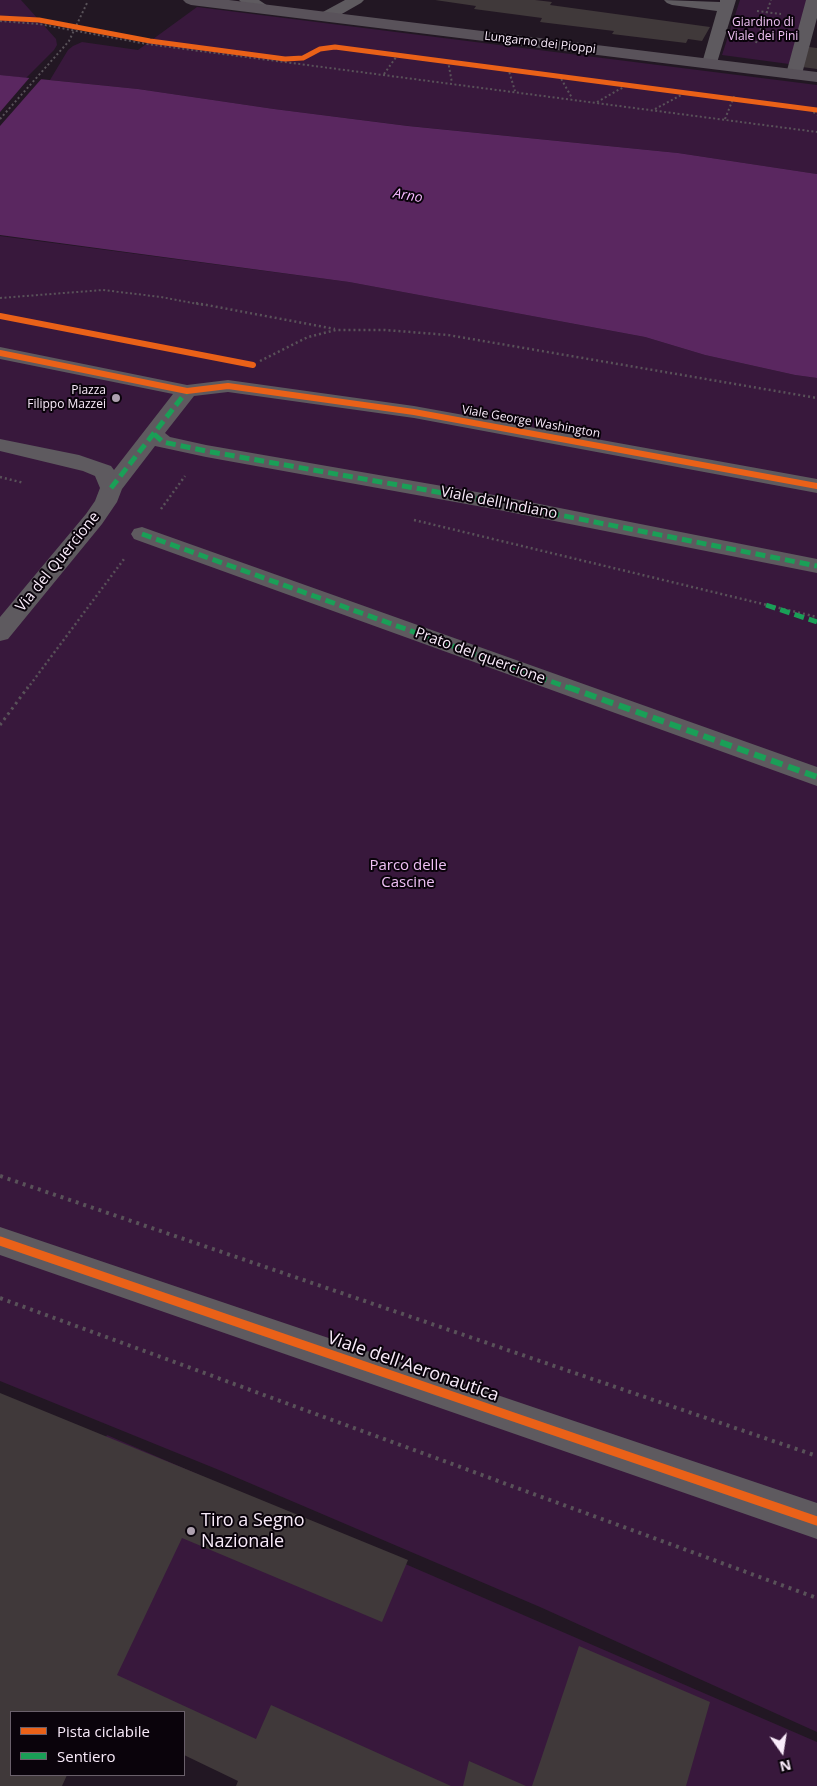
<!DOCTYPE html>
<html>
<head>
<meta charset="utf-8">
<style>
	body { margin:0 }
	#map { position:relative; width:817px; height:1786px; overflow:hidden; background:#221723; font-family:"Open Sans",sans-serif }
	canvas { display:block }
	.legend { position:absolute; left:10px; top:1711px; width:175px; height:65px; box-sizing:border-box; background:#0a030b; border:1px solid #6a606b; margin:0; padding:6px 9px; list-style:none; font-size:15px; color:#f9ebfa }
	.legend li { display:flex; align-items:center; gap:10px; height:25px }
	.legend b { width:25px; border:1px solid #6a606b }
	.north { position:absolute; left:757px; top:1726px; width:50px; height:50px; -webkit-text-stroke:4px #0a030b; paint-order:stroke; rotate:167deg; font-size:14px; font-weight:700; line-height:20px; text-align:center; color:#f9ebfa }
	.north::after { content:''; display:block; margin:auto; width:18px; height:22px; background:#f9ebfa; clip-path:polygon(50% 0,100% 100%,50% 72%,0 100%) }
</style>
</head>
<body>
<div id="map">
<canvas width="817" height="1786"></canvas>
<ul class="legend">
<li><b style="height:6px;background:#ea6118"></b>Pista ciclabile</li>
<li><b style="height:6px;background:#1a9f57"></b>Sentiero</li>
</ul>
<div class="north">N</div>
</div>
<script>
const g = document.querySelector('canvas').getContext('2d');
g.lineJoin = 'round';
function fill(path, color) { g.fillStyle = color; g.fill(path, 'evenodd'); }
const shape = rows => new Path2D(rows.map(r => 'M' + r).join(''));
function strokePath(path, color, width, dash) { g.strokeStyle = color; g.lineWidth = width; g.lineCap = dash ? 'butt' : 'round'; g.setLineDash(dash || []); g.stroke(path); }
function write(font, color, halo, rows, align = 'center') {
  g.font = font + ' "Open Sans",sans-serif'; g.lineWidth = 4; g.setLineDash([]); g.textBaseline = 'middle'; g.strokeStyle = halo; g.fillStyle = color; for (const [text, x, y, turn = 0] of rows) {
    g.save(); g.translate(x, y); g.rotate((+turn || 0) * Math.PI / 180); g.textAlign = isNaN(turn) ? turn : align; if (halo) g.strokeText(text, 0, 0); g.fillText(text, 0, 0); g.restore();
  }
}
fill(shape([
	[0,0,21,0,56,39,57,45,54,50,26,78,0,75],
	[740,0,808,0,789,64,722,55],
	[197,7,817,85,817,174,678,153,409,126,274,109,138,89,50,80,68,50,73,46,82,42,138,50],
	[0,236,349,282,645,337,705,355,795,375,817,378,817,1732,540,1607,219,1470,0,1381],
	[107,1435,817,1742,817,1786,317,1786,184,1723,184,1712,161,1712,0,1636,0,1627]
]), '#38183c');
fill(shape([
	[0,75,138,89,274,109,408,126,678,153,817,174,817,378,795,375,705,355,645,337,349,282,0,235]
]), '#5a2760');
fill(shape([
	[31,76,43,77,0,126,0,112]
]), '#221723');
fill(shape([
	[435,0,535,0,552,2,550,5,710,27,702,41,688,39,686,43,612,34,614,31,540,22,542,18,474,9,476,6],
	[809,47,817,48,817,69,802,67],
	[0,1393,408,1560,382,1622,182,1538,117,1675,256,1739,271,1705,451,1786,236,1786,238,1781,184,1755,184,1712,11,1712,11,1775,67,1775,62,1786,0,1786],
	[579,1646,710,1702,686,1786,532,1786],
	[469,1761,526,1786,463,1786]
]), '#40393a');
strokePath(shape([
	[757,11,781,14],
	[0,21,39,24,147,44,817,132],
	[756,43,771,0],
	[448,61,452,83],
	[508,68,515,91],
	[384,74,399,53],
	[559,75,572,98],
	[597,102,629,84],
	[655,109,687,92],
	[810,109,817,115],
	[0,119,69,41,87,3],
	[725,119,735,94],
	[0,298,103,290,161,297,203,305]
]), '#595259', 2, [2, 2.5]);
strokePath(shape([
	[196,303,335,329],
	[260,361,308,337,336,330,385,330,448,335,817,398],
	[0,477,24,483],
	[161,509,185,476],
	[414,520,817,617],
	[27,689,124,559]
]), '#595259', 2.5, [2, 3]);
strokePath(shape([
	[0,725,28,687]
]), '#595259', 3, [2.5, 4]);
strokePath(shape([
	[0,1176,817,1456],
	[0,1298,817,1598]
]), '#595259', 4, [3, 5]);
fill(shape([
	[239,0,259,0,271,8,269,11,257,11,242,3,239,0],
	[345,0,364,0,361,3,333,19,321,19,319,16,321,13,345,0],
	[664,0,720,2,720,0,736,0,716,66,710,68,704,66,702,63,717,11,672,5,667,3,664,0],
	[806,0,817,0,817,18,802,74,800,78,794,79,788,78,786,74,806,0],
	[0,347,187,385,228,380,414,406,817,479,817,493,414,418,228,392,194,396,165,433,170,437,206,445,494,495,817,559,817,573,494,509,206,457,155,446,122,489,117,502,102,524,8,639,0,641,0,617,86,514,95,501,100,488,95,476,83,471,0,451,0,439,79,455,111,466,114,470,173,394,0,359,0,347],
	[142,527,817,767,817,786,134,539,131,534,134,529,142,527],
	[0,1227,817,1503,817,1539,0,1255,0,1227]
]), '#5e5a5f');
fill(shape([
	[183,0,229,0,817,72,817,82,191,5,186,3,183,0]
]), '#59525a');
strokePath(shape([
	[154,434,163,442,206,451,494,502,817,566],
	[111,488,187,391],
	[142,534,572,689],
	[766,605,817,622]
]), '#1a9f57', 5, [10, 5]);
strokePath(shape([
	[568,687,817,777]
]), '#1a9f57', 6, [12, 6]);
strokePath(shape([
	[0,18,39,20,150,41,285,59,303,58,320,49,335,47,817,110]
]), '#ea6118', 5);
strokePath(shape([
	[0,316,253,365],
	[0,353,187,391,228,386,414,412,817,486]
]), '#ea6118', 6);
strokePath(shape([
	[0,1241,817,1521]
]), '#ea6118', 9);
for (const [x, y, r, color] of [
	[116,398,5,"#aea1af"],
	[191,1531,5,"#aea1af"]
]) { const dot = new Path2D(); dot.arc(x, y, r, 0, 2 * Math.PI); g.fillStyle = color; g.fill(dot); strokePath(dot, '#0a030b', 2); }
write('12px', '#efc0f4', '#0a030b', [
	["Giardino di",763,23],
	["Viale dei Pini",763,37]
]);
write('12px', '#f9ebfa', '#0a030b', [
	["Lungarno dei Pioppi",540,43,7],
	["Viale George Washington",531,422,10]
]);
write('12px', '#f9ebfa', '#0a030b', [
	["Piazza",106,391],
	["Filippo Mazzei",106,405]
], 'right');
write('italic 14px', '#f5b7fd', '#0a030b', [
	["Arno",408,196,10]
]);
write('15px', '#f9ebfa', '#0a030b', [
	["Viale dell'Indiano",499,503,11],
	["Via del Quercione",58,562,-51],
	["Prato del quercione",480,656,20]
]);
write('15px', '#efc0f4', '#0a030b', [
	["Parco delle",408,866],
	["Cascine",408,883]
]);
write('18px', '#f9ebfa', '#0a030b', [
	["Viale dell'Aeronautica",413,1367,19]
]);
write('18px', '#f9ebfa', '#0a030b', [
	["Tiro a Segno",201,1521],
	["Nazionale",201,1542]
], 'left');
</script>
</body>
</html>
